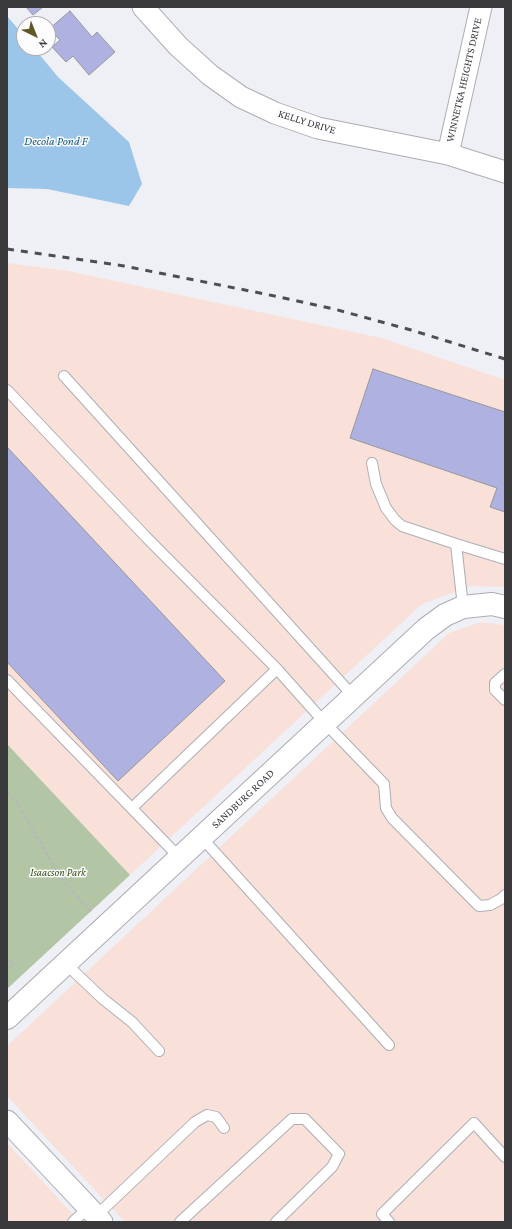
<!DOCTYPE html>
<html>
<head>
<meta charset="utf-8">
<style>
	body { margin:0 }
	#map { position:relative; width:512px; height:1229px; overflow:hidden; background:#efeff6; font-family:"Crimson Pro",serif }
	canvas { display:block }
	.frame { position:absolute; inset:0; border:8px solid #3a3a3c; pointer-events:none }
	.north { position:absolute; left:16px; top:16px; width:40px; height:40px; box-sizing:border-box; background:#fdfdff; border:1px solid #afafb1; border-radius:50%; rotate:137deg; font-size:11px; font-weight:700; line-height:16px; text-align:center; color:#3a3a3c }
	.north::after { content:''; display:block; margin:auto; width:14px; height:18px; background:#615723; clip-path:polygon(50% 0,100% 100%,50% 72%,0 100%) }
</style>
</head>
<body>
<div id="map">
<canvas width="512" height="1229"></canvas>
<div class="frame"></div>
<div class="north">N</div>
</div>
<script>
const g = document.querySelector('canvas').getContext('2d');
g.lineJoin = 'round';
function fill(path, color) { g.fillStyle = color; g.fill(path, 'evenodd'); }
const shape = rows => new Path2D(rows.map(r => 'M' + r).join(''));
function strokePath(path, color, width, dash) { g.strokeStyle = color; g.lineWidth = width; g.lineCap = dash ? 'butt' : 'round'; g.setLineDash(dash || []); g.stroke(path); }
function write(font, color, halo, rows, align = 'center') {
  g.font = font + ' "Crimson Pro",serif'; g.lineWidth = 3; g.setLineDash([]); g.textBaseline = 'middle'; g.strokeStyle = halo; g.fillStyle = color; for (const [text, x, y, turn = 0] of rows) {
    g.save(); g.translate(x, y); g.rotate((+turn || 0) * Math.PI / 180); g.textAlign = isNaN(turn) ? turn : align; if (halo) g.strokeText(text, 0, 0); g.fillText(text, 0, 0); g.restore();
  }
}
fill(shape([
	[7,263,68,271,381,338,505,380,505,587,470,586,422,604,130,875,7,744],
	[481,622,505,625,505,1222,125,1222,7,1096,7,1046,449,633],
	[7,1143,80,1222,7,1222]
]), '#f9e0d9');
fill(shape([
	[7,744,130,875,7,989]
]), '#b2c5a4');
fill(shape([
	[7,16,24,36,24,48,34,48,58,77,129,142,142,184,129,206,47,189,7,188]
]), '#9bc6e9');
const building = shape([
	[26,7,43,7,33,15,26,7],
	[70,11,92,37,97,32,115,52,89,75,73,56,66,62,52,47,60,40,49,29,70,11],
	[373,369,505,412,505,512,490,507,497,488,350,438,373,369],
	[7,447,225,681,118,781,7,662,7,447]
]);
fill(building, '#afb2e1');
strokePath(building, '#97979d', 1);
const service = shape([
	[64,376,354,697],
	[7,390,146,537,277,669,325,723,384,784,386,808,392,818,479,906,490,905,501,899,505,895],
	[372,463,376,484,386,508,395,520,402,526,456,544],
	[463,607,456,544,505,559],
	[505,674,495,683,495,690,505,700],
	[7,680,180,858],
	[132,808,277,669],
	[202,838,389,1045],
	[66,964,103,999,132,1022,159,1051],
	[96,1216,195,1122,207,1115,216,1117,224,1128],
	[73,1222,88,1208],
	[180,1222,292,1119,305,1119,339,1154,332,1167,276,1222],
	[389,1222,382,1214,474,1123,505,1157]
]);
const minor = shape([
	[143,7,178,46,210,75,241,97,275,113,318,128,448,154,505,172],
	[448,154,481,7],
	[7,1121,102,1222]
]);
const tertiary = shape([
	[7,1018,426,629,445,615,463,607,492,604,505,607]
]);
strokePath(service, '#adaeb4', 12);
strokePath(minor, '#adaeb4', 23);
strokePath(tertiary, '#adaeb4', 24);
strokePath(shape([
	[7,792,14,798,37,836,60,877,91,912],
	[7,961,10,959,13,963,7,971]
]), '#b7b7bd', 2.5, [3, 3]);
strokePath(service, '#fff', 10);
strokePath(minor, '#fff', 21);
strokePath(tertiary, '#fff', 22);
strokePath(shape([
	[7,249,124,266,265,294,334,309,411,330,505,359]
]), '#4e4e51', 3, [7, 7]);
write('11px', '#3a3a3c', '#fdfdff', [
	["WINNETKA HEIGHTS DRIVE",464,80,-77],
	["KELLY DRIVE",307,122,17],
	["SANDBURG ROAD",243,799,-43]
]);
write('italic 11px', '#31500f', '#fdfdff', [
	["Isaacson Park",58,873]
]);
write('italic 12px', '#0f5581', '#fdfdff', [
	["Decola Pond F",56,141]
]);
</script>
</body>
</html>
